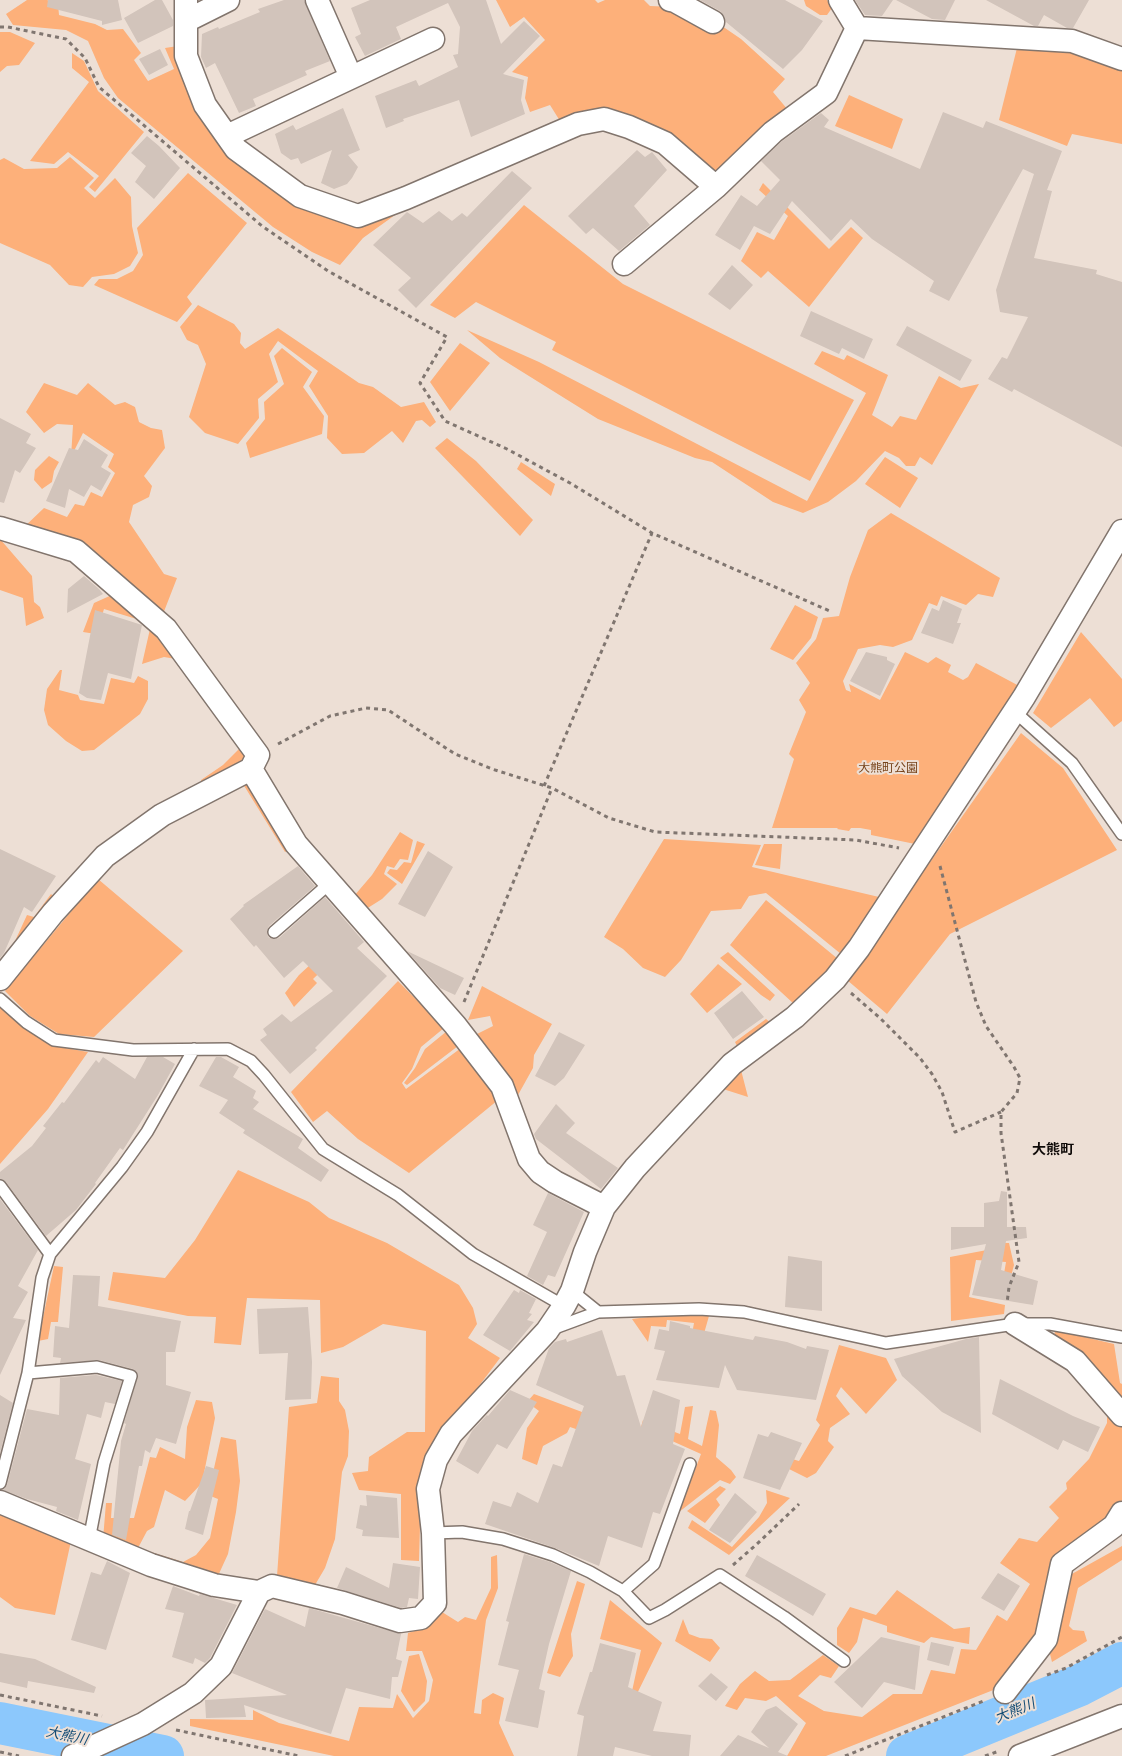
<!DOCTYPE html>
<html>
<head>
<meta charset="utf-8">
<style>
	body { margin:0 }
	canvas { display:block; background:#eddfd5 }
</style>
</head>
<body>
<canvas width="1122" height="1756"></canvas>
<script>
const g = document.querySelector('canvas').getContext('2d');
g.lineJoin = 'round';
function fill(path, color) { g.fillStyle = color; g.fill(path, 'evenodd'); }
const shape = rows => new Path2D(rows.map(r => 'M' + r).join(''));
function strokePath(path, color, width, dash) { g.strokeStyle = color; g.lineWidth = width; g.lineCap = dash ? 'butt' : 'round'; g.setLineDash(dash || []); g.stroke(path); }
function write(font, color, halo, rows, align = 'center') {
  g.font = font + ' Quicksand,"Noto Sans JP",sans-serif'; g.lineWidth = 4; g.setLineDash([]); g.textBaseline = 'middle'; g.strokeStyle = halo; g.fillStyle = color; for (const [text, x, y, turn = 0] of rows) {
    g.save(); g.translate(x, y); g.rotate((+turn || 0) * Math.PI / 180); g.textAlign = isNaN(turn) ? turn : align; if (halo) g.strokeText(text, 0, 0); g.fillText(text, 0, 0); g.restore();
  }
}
fill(shape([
	[27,0,47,0,58,4,59,15,95,24,107,30,123,29,141,53,134,60,148,81,174,69,165,48,178,46,200,107,299,201,402,210,363,238,340,265,312,252,273,227,118,98,104,78,88,41,66,30,13,25,6,14],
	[496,0,595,0,598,3,605,0,644,0,650,6,674,7,722,26,741,39,785,79,773,92,788,110,713,176,666,138,590,109,560,121,550,105,530,112,525,98,528,77,512,72,545,40,524,17,510,27],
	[804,0,827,0,832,8,827,15,820,15,806,6],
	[0,32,10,32,35,43,19,65,7,66,0,72],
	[1017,48,1070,51,1122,69,1122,144,1072,134,1067,146,999,120],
	[72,53,84,61,98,91,144,132,95,192,89,187,99,176,68,152,54,164,30,161,89,82,72,68],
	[849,95,903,119,892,149,835,126],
	[70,157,94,178,84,188,95,198,115,178,131,197,132,226,138,253,130,266,114,274,92,277,83,287,69,285,50,265,0,243,0,160,4,158,24,169,57,168],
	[188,173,247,223,187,297,192,304,177,322,94,285,99,279,117,279,133,271,143,255,137,228],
	[763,183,829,249,851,227,863,238,809,307,768,271,761,278,741,261,757,232,774,240,788,216,759,190],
	[524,205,623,284,854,400,810,481,552,350,556,342,476,302,455,318,430,305],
	[198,305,234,324,241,333,240,343,245,349,278,328,359,383,373,387,401,407,424,402,436,422,430,427,422,420,416,421,403,443,392,431,364,453,342,454,327,438,328,416,309,386,318,371,278,341,269,354,278,382,258,399,259,418,238,444,205,433,189,417,206,364,198,345,187,340,180,327],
	[467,330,539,362,807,501,866,393,814,364,822,351,844,360,847,355,888,375,872,415,892,427,900,416,916,420,939,376,961,388,979,384,932,465,920,457,915,466,906,466,899,458,885,451,856,481,828,502,803,513,773,502,712,462,695,458,598,419,500,358],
	[460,343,490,363,450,411,430,382],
	[282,348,312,372,303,387,324,416,322,434,250,458,246,443,265,419,264,402,284,384,274,356],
	[44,383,77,395,88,383,115,405,125,402,135,407,139,422,151,428,162,430,165,448,144,476,152,486,149,497,133,505,129,522,164,574,177,578,163,614,22,529,44,508,67,517,75,504,84,506,91,492,102,497,115,473,108,467,114,454,83,433,71,457,73,425,57,424,44,433,26,412],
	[447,438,476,461,533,520,520,536,435,448],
	[49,456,59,462,54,471,52,482,42,489,34,480,35,470],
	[885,457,918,478,900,508,865,484],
	[521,462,555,484,551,496,517,469],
	[891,513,1000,578,993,597,978,594,966,605,941,596,937,606,929,603,912,640,893,647,880,645,858,649,843,681,846,690,851,692,849,684,880,700,905,652,928,663,936,657,951,665,948,672,963,680,968,677,976,663,1023,688,920,845,871,835,871,830,860,828,851,828,849,831,837,829,838,828,772,828,794,759,789,754,806,712,799,700,810,683,796,663,816,639,823,618,839,616,850,577,868,530],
	[0,539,32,576,34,602,40,607,44,618,26,626,23,598,0,590],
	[114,594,143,621,104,609,96,634,83,632,94,603],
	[795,605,818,617,811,638,793,660,770,649],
	[150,629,176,659,164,657,142,664],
	[1081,632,1122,679,1122,721,1114,727,1090,698,1051,728,1033,713],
	[60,670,62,670,59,690,78,695,80,700,104,704,111,678,134,683,138,676,148,681,148,699,140,714,94,750,82,751,66,741,48,725,44,710,47,689],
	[227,728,254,759,203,787,201,780,223,765,239,749],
	[1021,733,1063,768,1117,850,950,934,887,1014,847,980],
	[252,777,293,847,285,852,243,784],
	[400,832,413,840,408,860,400,859,394,868,387,866,384,874,397,884,382,899,363,911,354,896,372,875],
	[664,839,761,845,752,867,879,897,841,954,766,893,749,896,741,909,711,911,681,960,665,977,643,968,623,949,604,937],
	[417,841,425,844,402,884,387,873,390,869,397,870,404,862,411,863],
	[764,844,782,844,780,869,755,865],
	[98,879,183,951,94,1037,59,1034,30,1016,5,991],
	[51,894,54,897,9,954,27,915,34,917],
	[766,900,838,959,794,1004,730,945],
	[728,952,775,995,770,1001,761,995,720,958],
	[323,953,332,961,313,979,317,983,294,1007,285,993,299,975],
	[718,964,742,984,707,1013,690,994],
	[398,981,444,1028,421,1047,412,1069,402,1083,406,1089,461,1048,498,1100,409,1173,358,1139,327,1111,313,1122,291,1092],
	[482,986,552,1024,534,1055,533,1068,518,1095,493,1054,477,1034,493,1026,490,1016,468,1020],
	[0,1007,27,1030,54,1046,88,1052,48,1109,0,1164],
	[766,1019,771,1023,738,1048,735,1042],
	[447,1031,458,1046,407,1085,404,1083,415,1068,425,1049],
	[741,1070,748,1097,723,1089],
	[238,1170,309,1202,329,1218,387,1243,459,1285,473,1308,477,1324,468,1338,500,1358,445,1431,421,1490,419,1561,401,1560,401,1494,359,1490,352,1473,368,1471,369,1457,407,1432,425,1432,426,1331,383,1324,343,1347,321,1353,320,1300,247,1298,241,1345,214,1343,216,1317,188,1316,108,1300,113,1272,165,1278,195,1240],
	[988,1243,1009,1243,1014,1265,1005,1299,1000,1297,1006,1262,976,1260,969,1297,1005,1305,1004,1314,951,1321,950,1257,987,1250],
	[54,1266,63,1267,58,1322,51,1322,48,1339,38,1341],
	[671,1314,709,1316,703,1337,692,1334,694,1323,667,1320,666,1327,651,1326,648,1342,632,1319],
	[1055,1330,1114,1344,1120,1383,1122,1384,1122,1405,1054,1340],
	[839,1345,886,1358,897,1380,866,1414,841,1387,836,1396,850,1414,830,1428,828,1441,834,1447,816,1473,807,1478,789,1469,792,1459,799,1461,820,1425,816,1420],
	[321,1376,339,1378,339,1401,345,1410,349,1431,348,1456,342,1472,335,1539,325,1568,315,1585,277,1576,289,1407,317,1403],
	[534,1394,606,1421,599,1437,570,1427,567,1433,543,1446,537,1465,522,1459,527,1428,539,1411,527,1402],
	[196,1400,212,1402,215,1418,202,1483,185,1501,165,1490,154,1527,147,1531,138,1548,183,1562,196,1555,210,1538,218,1499,208,1495,221,1437,236,1440,240,1481,236,1512,228,1554,217,1578,103,1539,106,1503,112,1503,111,1518,134,1518,150,1457,156,1458,160,1447,185,1459,187,1427],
	[693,1406,688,1439,702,1446,710,1410,716,1411,719,1425,716,1457,731,1470,736,1477,730,1484,720,1480,679,1512,701,1454,641,1427,643,1420,680,1434,685,1407],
	[1107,1407,1122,1423,1122,1500,1108,1522,1057,1560,1041,1636,1001,1687,826,1756,787,1756,806,1723,776,1696,766,1701,745,1698,737,1710,725,1706,740,1684,755,1671,769,1681,790,1680,823,1655,839,1666,831,1678,820,1675,798,1696,824,1711,862,1717,893,1694,922,1694,931,1670,955,1674,961,1649,976,1650,997,1615,1007,1621,1030,1584,1000,1563,1019,1538,1037,1542,1059,1518,1049,1507,1067,1489,1066,1483,1089,1459,1107,1423],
	[720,1486,726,1489,716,1499,720,1505,705,1523,687,1511],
	[766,1490,790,1498,729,1555,688,1528,692,1520,732,1547,759,1517,767,1503],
	[0,1512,71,1541,55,1615,15,1608,0,1597],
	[1122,1546,1122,1560,1078,1588,1069,1626,1073,1630,1084,1631,1087,1641,1052,1662,1050,1654,1070,1575],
	[497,1555,498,1588,486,1620,474,1713,481,1714,482,1700,493,1693,504,1698,499,1723,514,1756,334,1756,190,1726,190,1719,253,1720,253,1710,279,1723,349,1741,359,1707,393,1708,397,1694,413,1718,429,1701,433,1680,422,1651,406,1651,408,1633,426,1627,442,1612,458,1622,465,1617,476,1620,491,1588,491,1557],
	[577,1581,585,1584,571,1634,573,1656,560,1677,547,1673],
	[897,1590,954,1629,970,1627,969,1644,931,1637,924,1643,887,1632,887,1626,863,1618,857,1642,849,1653,837,1645,837,1628,850,1607,876,1615],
	[610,1600,662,1643,627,1714,641,1650,600,1639],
	[683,1619,689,1634,700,1638,712,1639,720,1648,710,1662,675,1641],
	[419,1654,427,1681,425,1701,414,1712,401,1691,409,1656]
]), '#fdb07a');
strokePath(shape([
	[0,1723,163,1756],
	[907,1756,1080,1685,1122,1663]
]), '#8cc8fc', 42);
fill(shape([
	[48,0,118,0,122,20,102,25,102,21,47,7],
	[155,0,162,0,173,20,173,26,138,43,124,18],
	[284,0,304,0,330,61,305,71,307,75,253,99,256,106,239,113,215,63,206,68,201,57,202,34,218,27,219,29,260,12,258,9],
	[370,0,486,0,501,44,524,21,540,36,503,74,524,80,521,100,525,114,471,137,459,100,403,119,404,121,386,128,375,96,416,80,419,86,458,67,453,55,458,54,460,27,448,3,396,27,401,39,365,56,355,37,361,34,351,8],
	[700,0,785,0,823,21,802,50,783,69,726,22,724,16,720,11],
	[855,0,893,0,882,16,865,15],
	[896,0,955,0,945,20,932,19],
	[986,0,1089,0,1073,28,1067,28,1044,15,1038,26,1034,26],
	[160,49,168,65,149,75,139,59],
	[343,108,360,150,348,155,358,167,352,178,347,184,334,189,321,183,332,150,301,164,298,158,291,160,281,153,275,134,293,125,296,130],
	[943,112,983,128,986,121,1062,151,1047,190,1052,191,1034,258,1097,270,1096,274,1122,282,1122,447,1014,389,1012,392,988,379,1002,357,1007,359,1028,317,1000,312,996,290,1034,174,1023,169,949,301,929,291,934,281,872,239,851,219,831,241,792,201,770,234,754,226,740,250,715,235,741,195,757,206,780,180,761,161,781,142,821,113,829,120,824,127,920,169],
	[147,136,159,146,180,168,154,199,135,182,146,166,131,153],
	[637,150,645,157,652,152,667,170,634,206,650,225,619,251,593,228,586,234,568,216],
	[512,171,532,188,416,308,398,290,411,278,373,245,407,212,423,223,439,211,452,221,462,213,467,217],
	[732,265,753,285,730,310,708,294],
	[811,311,873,339,864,359,842,348,839,354,800,336],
	[907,326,972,360,960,381,896,345],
	[0,418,31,434,26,443,36,448,20,473,15,470,4,503,0,502],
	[84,439,108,455,101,467,111,473,101,491,91,485,84,497,69,489,65,508,46,501,69,448,78,450],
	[84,576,99,589,103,594,67,613,68,589],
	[943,600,962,609,957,623,961,623,953,644,921,633,932,608,939,611],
	[95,610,142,625,131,679,108,673,101,700,87,698,79,693],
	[866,652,887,657,887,660,895,664,880,696,850,681],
	[0,849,56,876,32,912,24,907,4,953,0,958],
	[428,851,453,867,425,917,398,904],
	[298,866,315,886,269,926,267,930,268,937,272,939,279,938,325,897,364,942,357,948,387,976,315,1048,317,1050,290,1074,260,1040,267,1035,263,1029,282,1014,291,1022,333,991,303,961,284,978,256,945,254,947,230,919,244,906,243,905],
	[407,951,464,978,455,995,440,988],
	[742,991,764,1017,733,1039,714,1013],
	[559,1032,585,1045,564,1078,555,1086,535,1076],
	[103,1057,135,1079,147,1057,163,1057,175,1064,158,1095,123,1150,120,1148,95,1183,96,1184,76,1210,46,1236,6,1182,0,1179,0,1172,32,1146,46,1128,43,1126,62,1102,64,1103,96,1060,99,1063],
	[216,1057,221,1057,239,1067,233,1077,256,1091,253,1098,259,1102,253,1109,303,1139,298,1148,329,1170,321,1182,243,1133,245,1130,219,1113,228,1100,199,1086],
	[556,1104,575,1123,566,1133,618,1168,601,1189,536,1139,534,1134],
	[1001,1191,1007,1192,1007,1227,1026,1227,1027,1238,1006,1241,1001,1270,1038,1281,1033,1305,972,1295,986,1244,951,1250,951,1227,984,1227,984,1203,999,1201],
	[548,1193,584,1212,555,1277,548,1275,543,1285,527,1276,547,1232,533,1225],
	[0,1199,38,1250,18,1286,28,1292,13,1318,26,1320,0,1375],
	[788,1256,822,1261,822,1311,785,1307],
	[73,1275,100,1276,98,1306,181,1321,175,1352,166,1352,166,1385,191,1392,176,1444,156,1438,150,1453,145,1450,142,1466,139,1466,126,1540,112,1535,121,1441,126,1424,124,1423,138,1375,133,1369,99,1360,60,1363,61,1358,53,1357,55,1326,69,1328],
	[514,1290,519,1293,520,1290,536,1299,529,1313,532,1314,527,1320,534,1322,510,1351,483,1335],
	[308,1307,312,1362,311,1399,285,1400,288,1353,259,1354,257,1309],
	[670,1321,690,1326,690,1328,753,1340,755,1336,787,1342,806,1349,807,1346,829,1350,816,1400,737,1390,725,1365,719,1388,656,1380,665,1351,654,1349,659,1329,669,1331],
	[602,1330,617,1376,625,1375,641,1427,653,1390,680,1400,673,1444,685,1449,660,1514,653,1512,642,1548,608,1536,599,1566,555,1548,485,1524,493,1501,511,1507,517,1492,538,1503,553,1464,562,1467,584,1406,536,1385,549,1348,555,1342,566,1339,567,1342],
	[979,1337,981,1433,942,1412,902,1376,894,1359,966,1339],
	[96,1375,122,1381,115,1404,105,1402,101,1418,87,1414,75,1459,91,1464,78,1520,56,1511,57,1507,27,1499,3,1490,7,1485,27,1409,59,1415,60,1378],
	[1000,1379,1073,1416,1100,1427,1088,1452,1063,1440,1058,1450,992,1414],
	[510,1390,537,1402,507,1449,497,1444,478,1474,456,1461,472,1431,487,1415,488,1416],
	[0,1395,13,1403,0,1453],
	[771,1432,802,1443,780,1490,743,1478,758,1434,768,1437],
	[206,1466,219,1470,203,1535,185,1529,189,1511,190,1511],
	[735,1493,757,1512,730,1543,709,1530],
	[366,1495,397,1498,399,1538,362,1536,363,1530,356,1528,360,1505,367,1506],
	[524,1554,550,1562,571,1571,549,1644,539,1689,545,1691,538,1728,505,1721,519,1670,498,1665,509,1622,506,1621],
	[757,1555,826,1594,813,1616,745,1576],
	[107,1561,130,1573,106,1650,71,1640,91,1572,101,1575],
	[393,1563,420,1567,418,1599,409,1598,407,1607,401,1608,337,1588,346,1567,389,1588],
	[998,1573,1020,1586,1004,1611,981,1598],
	[173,1586,199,1596,200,1594,237,1605,210,1658,205,1663,195,1658,193,1664,172,1657,184,1613,165,1609],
	[309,1608,401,1634,396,1659,402,1661,398,1677,392,1677,390,1699,346,1688,331,1734,244,1705,246,1717,206,1718,205,1700,287,1695,232,1673,265,1609,305,1627],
	[881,1637,920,1646,915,1690,884,1682,862,1708,834,1682],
	[931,1642,954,1647,949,1666,927,1660],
	[600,1643,636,1653,628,1687,662,1702,653,1731,691,1735,689,1756,652,1756,615,1747,613,1756,577,1756,584,1716,577,1714,590,1672,592,1672],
	[0,1653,35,1659,96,1687,94,1693,28,1681,27,1688,0,1682],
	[711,1673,728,1687,716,1701,698,1686],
	[776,1706,798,1724,778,1752,788,1756,720,1756,738,1735,769,1748,751,1732,766,1710]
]), '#d2c4bb');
const lane = shape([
	[1014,711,1072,763,1122,834],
	[274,932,330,883],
	[0,999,26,1022,54,1040,133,1050,228,1049,251,1061,264,1075,323,1149,398,1195,473,1254,564,1306],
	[0,1186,50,1254],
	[572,1291,598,1312,699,1309,744,1312,886,1343,1015,1324,1050,1324,1122,1337],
	[552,1329,598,1312],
	[28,1373,97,1367,131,1376,104,1463,89,1540],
	[0,1483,28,1373,42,1278,50,1254,122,1167,147,1132,194,1049],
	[433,1533,462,1532,503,1539,553,1555,590,1572,623,1591,649,1618,665,1610,720,1575,784,1617,844,1661],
	[623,1591,654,1564,690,1464]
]);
const street = shape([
	[186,0,186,56,205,105,236,149,300,196,358,216,406,198,578,124,604,119,629,127,665,143,716,187,773,132,826,93,857,28],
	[317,0,351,77],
	[670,0,675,1,713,22],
	[840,0,857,28],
	[186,21,228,0],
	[857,28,1072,41,1122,59],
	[227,136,433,39],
	[624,264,716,187],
	[0,528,76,551,166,629,258,755,251,769,162,815,105,856,53,913,0,979],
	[251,769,296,844,455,1025,502,1086,529,1159,540,1172,555,1182,604,1207],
	[1015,1324,1075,1361,1122,1415],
	[0,1502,151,1565,214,1585,259,1592,272,1586,343,1603,400,1621,421,1618,435,1603,433,1533,428,1489,436,1460,451,1434,547,1331,564,1306,572,1291,585,1252,604,1207,635,1168,732,1064,795,1017,835,979,859,948,1024,697,1122,531],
	[1005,1692,1046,1639,1062,1564,1114,1526,1122,1513],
	[73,1756,143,1724,193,1693,221,1666,259,1592],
	[1020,1756,1122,1716]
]);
strokePath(lane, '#82756d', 14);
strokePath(street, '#82756d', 25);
strokePath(shape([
	[0,27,8,27,66,39,85,58,99,87,262,226,328,271,447,337,420,383,445,421,507,449,570,483,652,533,832,612],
	[278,744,330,716,366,708,388,710,455,754,492,769,552,788,609,818,655,832,856,840,899,848],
	[544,786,652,533],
	[940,866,976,1002,986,1026,1014,1067,1020,1078,1017,1093,1001,1112,1001,1133,1019,1262,1009,1287,1007,1303],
	[851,993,880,1018,920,1058,932,1074,942,1092,955,1132,1001,1112],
	[464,1002,552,788],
	[733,1565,757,1544,799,1504],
	[1047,1675,1066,1668,1122,1637],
	[0,1695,102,1716],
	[176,1730,299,1756],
	[0,1752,19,1756],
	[845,1756,986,1700],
	[985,1756,999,1751]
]), '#807670', 3, [4, 4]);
strokePath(lane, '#fff', 11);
strokePath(street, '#fff', 22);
write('12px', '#764219', '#eddfd5', [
	["大熊町公園",888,768]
]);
write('bold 14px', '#0f0a08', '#eddfd5', [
	["大熊町",1053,1150]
]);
write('italic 14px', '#134c75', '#eddfd5', [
	["大熊川",1015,1711,-22],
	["大熊川",67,1736,12]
]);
</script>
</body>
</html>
